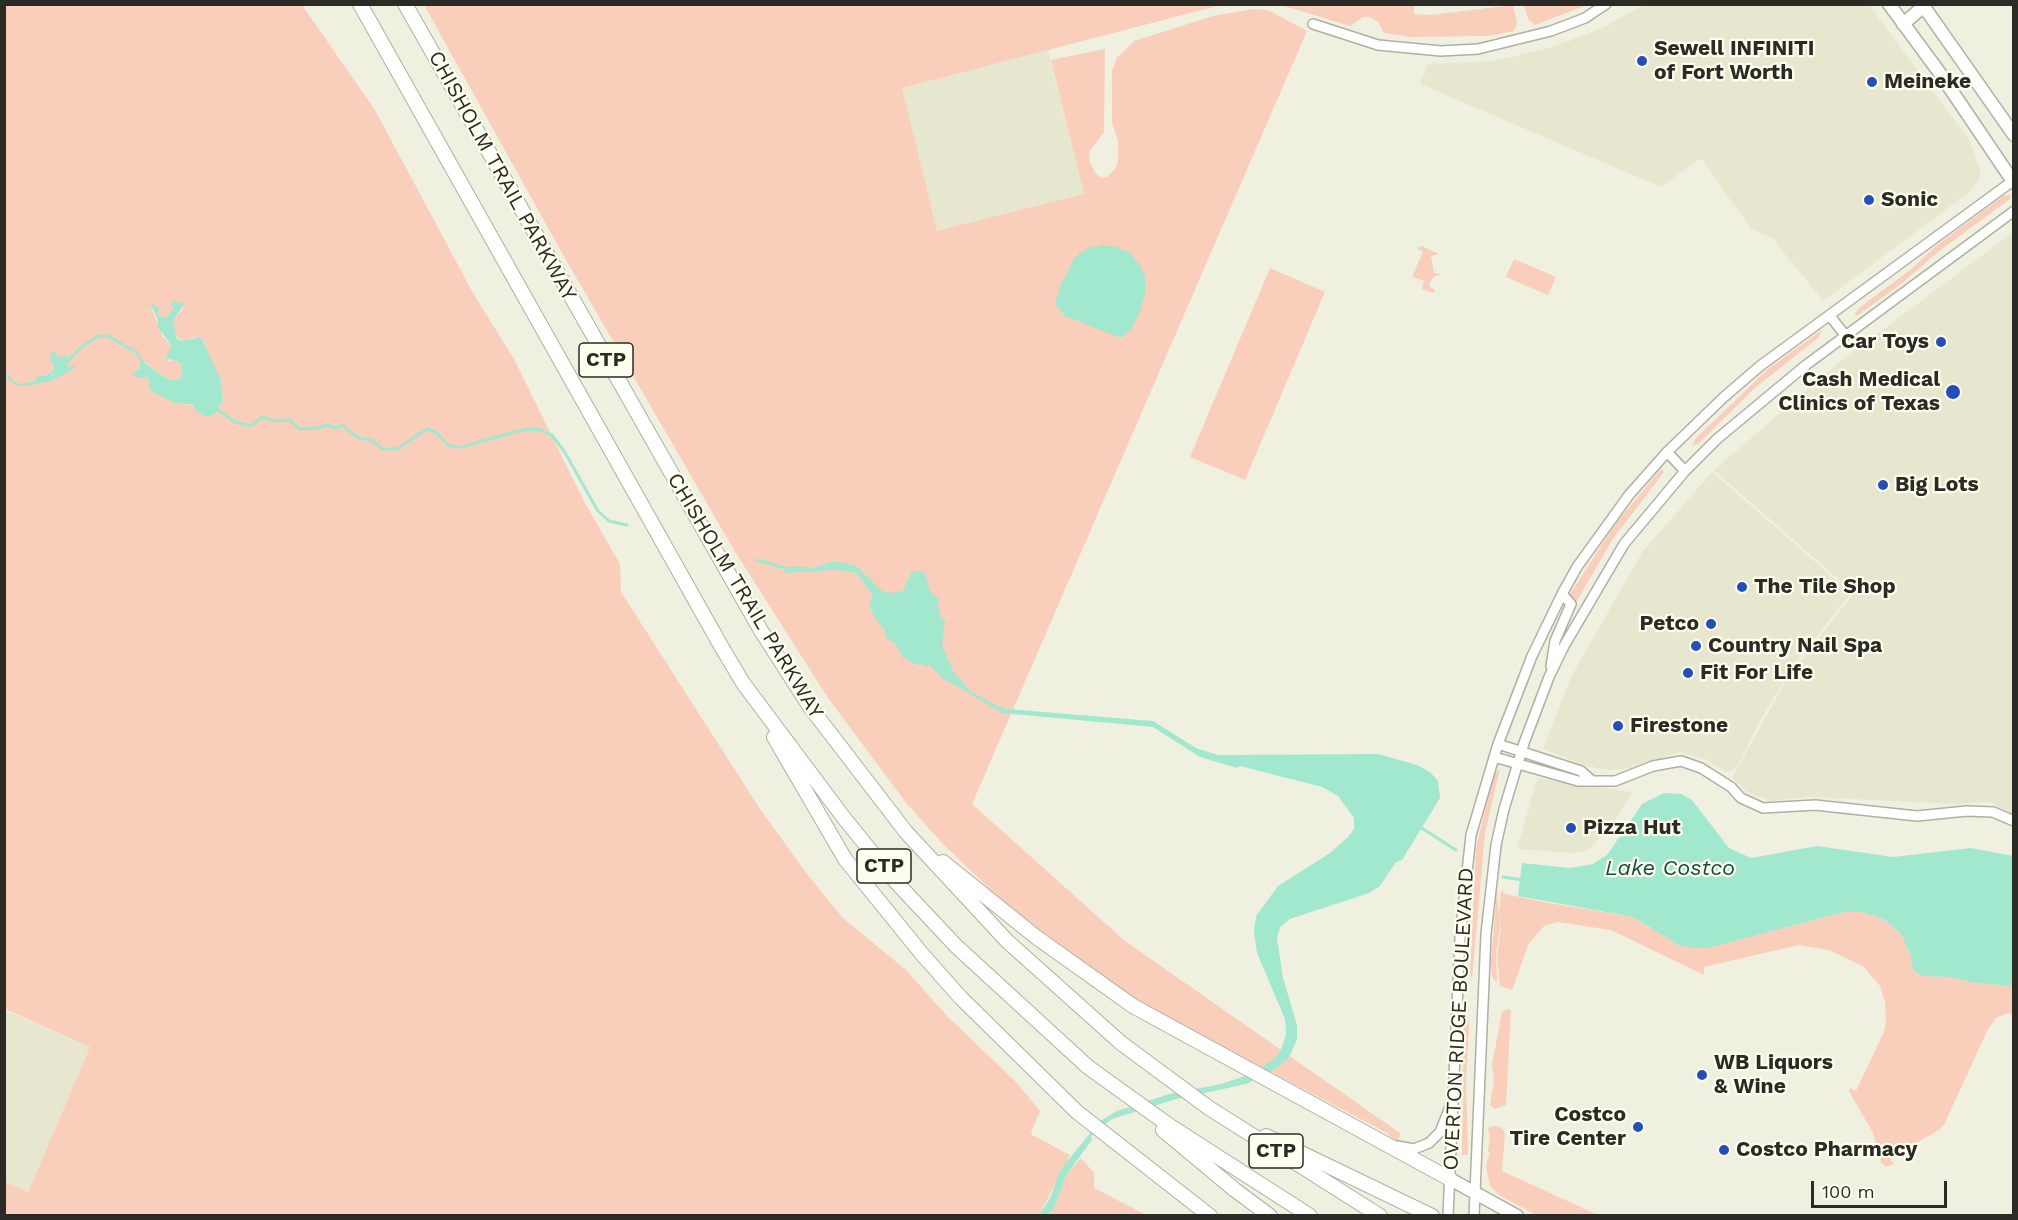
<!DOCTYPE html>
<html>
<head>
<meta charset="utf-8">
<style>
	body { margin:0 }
	#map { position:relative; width:2018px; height:1220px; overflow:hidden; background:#f0f0e1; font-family:"Work Sans",sans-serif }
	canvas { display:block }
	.frame { position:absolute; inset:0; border:6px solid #2b2a25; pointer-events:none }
	.scale { position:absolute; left:1811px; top:1181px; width:136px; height:27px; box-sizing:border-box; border:3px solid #2b2a25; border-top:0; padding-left:8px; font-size:18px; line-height:21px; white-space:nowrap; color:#2b2a25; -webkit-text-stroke:4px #fefeee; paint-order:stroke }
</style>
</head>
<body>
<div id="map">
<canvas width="2018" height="1220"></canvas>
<div class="frame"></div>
<div class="scale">100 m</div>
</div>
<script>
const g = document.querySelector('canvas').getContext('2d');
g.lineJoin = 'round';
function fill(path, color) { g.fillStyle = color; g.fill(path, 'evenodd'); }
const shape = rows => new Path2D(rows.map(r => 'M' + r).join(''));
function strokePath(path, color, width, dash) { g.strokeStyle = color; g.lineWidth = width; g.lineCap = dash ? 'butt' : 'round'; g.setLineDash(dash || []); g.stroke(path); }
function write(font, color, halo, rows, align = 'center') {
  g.font = font + ' "Work Sans",sans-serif'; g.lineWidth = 4.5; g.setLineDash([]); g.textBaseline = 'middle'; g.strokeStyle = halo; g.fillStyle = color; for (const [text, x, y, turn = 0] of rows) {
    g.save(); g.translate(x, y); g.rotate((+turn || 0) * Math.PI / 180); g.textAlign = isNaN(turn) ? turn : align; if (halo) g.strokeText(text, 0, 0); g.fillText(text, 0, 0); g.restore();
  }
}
fill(shape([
	[1644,5,1869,5,1970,141,1981,172,1979,179,1972,190,1823,301,1772,238,1751,229,1701,158,1661,187,1420,84,1428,64,1492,61,1546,49,1600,29],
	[1048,50,1084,194,937,231,901,88],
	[2013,232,2013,816,1991,802,1955,804,1809,797,1772,801,1748,793,1732,778,1788,677,1854,593,1714,470,1837,364],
	[1712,472,1851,593,1794,664,1758,724,1736,769,1726,772,1706,760,1680,752,1624,769,1611,770,1589,767,1543,749,1571,677,1643,551],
	[1537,778,1632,792,1614,822,1588,850,1572,853,1517,849],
	[4,1010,90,1047,28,1192,5,1182]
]), '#e7e7d0');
fill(shape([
	[4,5,302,5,375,110,473,293,514,359,586,505,620,564,621,592,760,809,807,874,843,918,906,970,947,1016,1016,1082,1040,1111,1031,1132,1032,1135,1070,1155,1039,1215,5,1215,5,1182,28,1192,90,1047,5,1009],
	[179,303,183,308,173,321,174,333,181,341,197,337,204,342,206,352,221,380,223,400,219,409,175,403,150,385,148,377,141,377,135,372,145,362,166,378,177,380,181,377,182,365,175,360,168,361,171,345,163,337,152,309,159,308,158,315,166,318],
	[424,5,1221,5,902,88,937,231,1084,194,1051,60,1105,49,1104,132,1090,151,1089,159,1095,173,1101,178,1107,177,1116,168,1118,160,1118,140,1112,123,1112,71,1117,58,1134,41,1213,16,1253,9,1268,10,1307,31,972,804,1125,941,1400,1133,1398,1143,1387,1133,1174,1021,1102,978,998,897,941,842,907,804,828,698,734,550,566,260],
	[1281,5,1414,5,1414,14,1430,15,1513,5,1517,22,1514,31,1488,36,1410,37,1384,33,1378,22,1370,17,1363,17,1350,26],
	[1524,5,1524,4,1587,5,1535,25,1528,19],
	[2011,195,2010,199,1938,252,1901,284,1858,315,1854,315,1859,308,1910,270,1936,246,2003,196],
	[1422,246,1439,254,1431,256,1434,273,1442,274,1433,277,1429,286,1435,290,1433,293,1422,289,1424,281,1412,277,1423,252,1417,248],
	[1514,259,1556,277,1548,295,1506,277],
	[1270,268,1325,292,1245,480,1190,457],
	[1822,330,1818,338,1756,387,1699,443,1692,446,1696,438,1768,369],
	[1661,469,1664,472,1613,539,1572,609,1570,594,1616,523],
	[1500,768,1485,833,1472,980,1470,972,1476,849,1493,776],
	[1497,890,1500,928,1496,954,1497,984,1492,976,1491,963],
	[1501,890,1505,894,1549,903,1633,917,1650,928,1708,948,1845,912,1862,912,1883,919,1901,934,1910,955,1913,970,1921,976,1949,977,1973,983,2013,986,2013,1015,2008,1013,1996,1018,1987,1031,1944,1125,1939,1130,1890,1158,1894,1164,1886,1167,1881,1162,1873,1133,1849,1091,1850,1088,1856,1091,1884,1032,1886,1021,1885,1002,1880,986,1864,967,1829,950,1799,945,1704,967,1704,975,1611,930,1557,922,1544,926,1529,943,1512,990,1500,986,1497,957,1501,928,1499,913],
	[1508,1009,1511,1010,1506,1105,1495,1109,1490,1105,1494,1081,1492,1065,1502,1012],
	[1464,1014,1468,1016,1469,1026,1466,1080,1468,1155,1462,1155],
	[1493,1126,1501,1127,1505,1133,1502,1171,1598,1215,1536,1215,1499,1195,1490,1186,1486,1166,1490,1152,1488,1152,1490,1136,1488,1128],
	[1081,1158,1094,1173,1094,1188,1146,1215,1048,1216,1054,1208,1067,1174]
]), '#f9cebb');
fill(shape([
	[1102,245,1116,247,1130,253,1139,264,1145,275,1145,294,1139,314,1131,329,1121,338,1065,316,1055,304,1060,286,1075,257,1088,248],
	[174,300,176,304,182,301,184,304,173,321,177,339,181,341,201,337,221,380,223,400,215,414,207,417,195,411,194,405,175,403,153,392,150,389,148,377,139,378,132,374,139,369,141,360,166,378,177,380,181,377,182,365,175,360,166,359,171,345,157,326,158,320,150,303,159,308,158,315,166,318,173,309,171,303],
	[52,352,56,352,58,358,67,355,68,369,74,363,74,369,51,381,26,386,19,386,8,380,5,369,13,381,20,384,35,381,38,376,54,376,54,363,50,361],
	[835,561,856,566,882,591,889,593,903,591,912,571,924,572,931,593,939,599,937,605,941,613,940,619,945,620,942,645,953,671,970,691,996,705,1007,709,1153,721,1196,748,1218,755,1378,754,1417,765,1430,772,1438,781,1440,798,1402,860,1396,862,1380,886,1369,893,1290,919,1280,927,1277,938,1283,978,1297,1025,1297,1040,1289,1057,1273,1071,1246,1084,1173,1100,1112,1119,1091,1136,1092,1140,1067,1174,1054,1208,1048,1215,1039,1215,1050,1198,1060,1170,1100,1121,1117,1111,1169,1094,1221,1084,1248,1075,1273,1060,1280,1052,1286,1035,1285,1019,1257,953,1254,931,1256,916,1278,886,1330,853,1348,837,1354,829,1354,818,1338,796,1322,787,1240,766,1237,768,1200,757,1153,727,1002,713,941,677,929,664,925,668,923,664,916,665,902,656,895,643,886,638,886,632,874,616,869,605,873,595,856,573,837,570,784,573,787,566,790,568,795,566,813,568],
	[1664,793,1681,794,1692,800,1729,848,1751,858,1817,846,1893,857,1971,848,2013,856,2013,986,1973,983,1949,977,1921,976,1913,970,1910,955,1901,934,1883,919,1862,912,1845,912,1708,948,1693,948,1680,946,1633,917,1518,896,1522,863,1570,868,1593,864,1607,855,1642,804]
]), '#a2e8cf');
strokePath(shape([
	[63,366,81,347,99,336,108,336,137,353,143,363],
	[44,379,55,371],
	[217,409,235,422,251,426,262,417,275,421,290,420,299,429,318,428,326,425,336,428,342,425,357,437,373,441,382,449,397,449,427,429,437,433,449,446,462,447,526,429,540,430,552,435,564,451,598,511,609,521,627,525],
	[757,560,788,569],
	[1420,827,1456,850],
	[1503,877,1523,880]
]), '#a2e8cf', 3);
const minor = shape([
	[1313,24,1378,45,1441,51,1478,49,1551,31,1585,18,1606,4],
	[1830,316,1845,335],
	[1667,452,1685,471],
	[1551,666,1555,641,1571,604,1562,594],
	[1498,744,1581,771,1590,779],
	[1494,757,1578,781,1615,781,1653,766,1681,761,1701,768,1731,787,1741,798,1763,808,1815,805,1917,816,1967,811,1993,812,2014,821],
	[1397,1146,1414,1149,1429,1143,1440,1132,1450,1107],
	[1448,1216,1460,937,1471,835,1498,744,1532,656,1562,594,1577,567,1629,495,1667,452,1724,397,1760,366,2014,180],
	[1474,1216,1486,934,1496,845,1504,809,1524,743,1549,677,1564,646,1624,544,1685,471,1717,439,1806,365,2014,211]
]);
const major = shape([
	[1889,4,1939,72,2014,183],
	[1922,4,2014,135],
	[1903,24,1924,6],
	[1450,1179,1517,1216]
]);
const highway = shape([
	[360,4,721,646,743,683,844,818,895,881,956,946,1088,1067,1170,1126,1310,1216],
	[405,4,760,629,810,707,906,832,1007,941,1121,1043,1209,1108,1380,1216],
	[774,737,845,859,922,954,961,998,1077,1112,1210,1216],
	[943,862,1036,937,1133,1006,1450,1179],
	[1163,1130,1235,1190,1270,1216],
	[1266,1136,1432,1216]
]);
strokePath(minor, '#b0b0a2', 12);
strokePath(major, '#b0b0a2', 15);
strokePath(highway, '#b0b0a2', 16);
strokePath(minor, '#fff', 9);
strokePath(major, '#fff', 12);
strokePath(highway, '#fff', 14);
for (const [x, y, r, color] of [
	[1642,61,6,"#234fbd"],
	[1872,82,6,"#234fbd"],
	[1869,200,6,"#234fbd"],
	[1941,342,6,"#234fbd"],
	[1953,392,8,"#234fbd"],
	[1883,485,6,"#234fbd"],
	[1742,587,6,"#234fbd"],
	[1711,624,6,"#234fbd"],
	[1696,646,6,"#234fbd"],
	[1688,673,6,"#234fbd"],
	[1618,726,6,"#234fbd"],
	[1571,828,6,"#234fbd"],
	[1702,1075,6,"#234fbd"],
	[1638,1127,6,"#234fbd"],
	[1724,1150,6,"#234fbd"]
]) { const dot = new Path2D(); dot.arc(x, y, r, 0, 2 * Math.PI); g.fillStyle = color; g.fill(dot); strokePath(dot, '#fefeee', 2); }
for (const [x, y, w] of [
	[606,360,54],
	[884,866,54],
	[1276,1151,54]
]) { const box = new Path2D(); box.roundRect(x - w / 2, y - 17, w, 34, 4.5); g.fillStyle = '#fefeee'; g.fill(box); strokePath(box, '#2b2a25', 1.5); }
write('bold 20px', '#2b2a25', null, [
	["CTP",606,360],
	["CTP",884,866],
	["CTP",1276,1151]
]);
write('bold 21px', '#2b2a25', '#fefeee', [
	["Sewell INFINITI",1654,49],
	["of Fort Worth",1654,73],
	["Meineke",1884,82],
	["Sonic",1881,200],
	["Car Toys",1929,342,"right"],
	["Cash Medical",1940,380,"right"],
	["Clinics of Texas",1940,404,"right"],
	["Big Lots",1895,485],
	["The Tile Shop",1754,587],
	["Petco",1699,624,"right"],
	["Country Nail Spa",1708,646],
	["Fit For Life",1700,673],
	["Firestone",1630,726],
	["Pizza Hut",1583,828],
	["WB Liquors",1714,1063],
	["& Wine",1714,1087],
	["Costco",1626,1115,"right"],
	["Tire Center",1626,1139,"right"],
	["Costco Pharmacy",1736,1150]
], 'left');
write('21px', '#2b2a25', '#fefeee', [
	["CHISHOLM TRAIL PARKWAY",502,176,61],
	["CHISHOLM TRAIL PARKWAY",745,596,59],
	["OVERTON RIDGE BOULEVARD",1459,1019,-87]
]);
write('italic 22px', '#144d3d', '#fefeee', [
	["Lake Costco",1670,869]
]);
</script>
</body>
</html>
